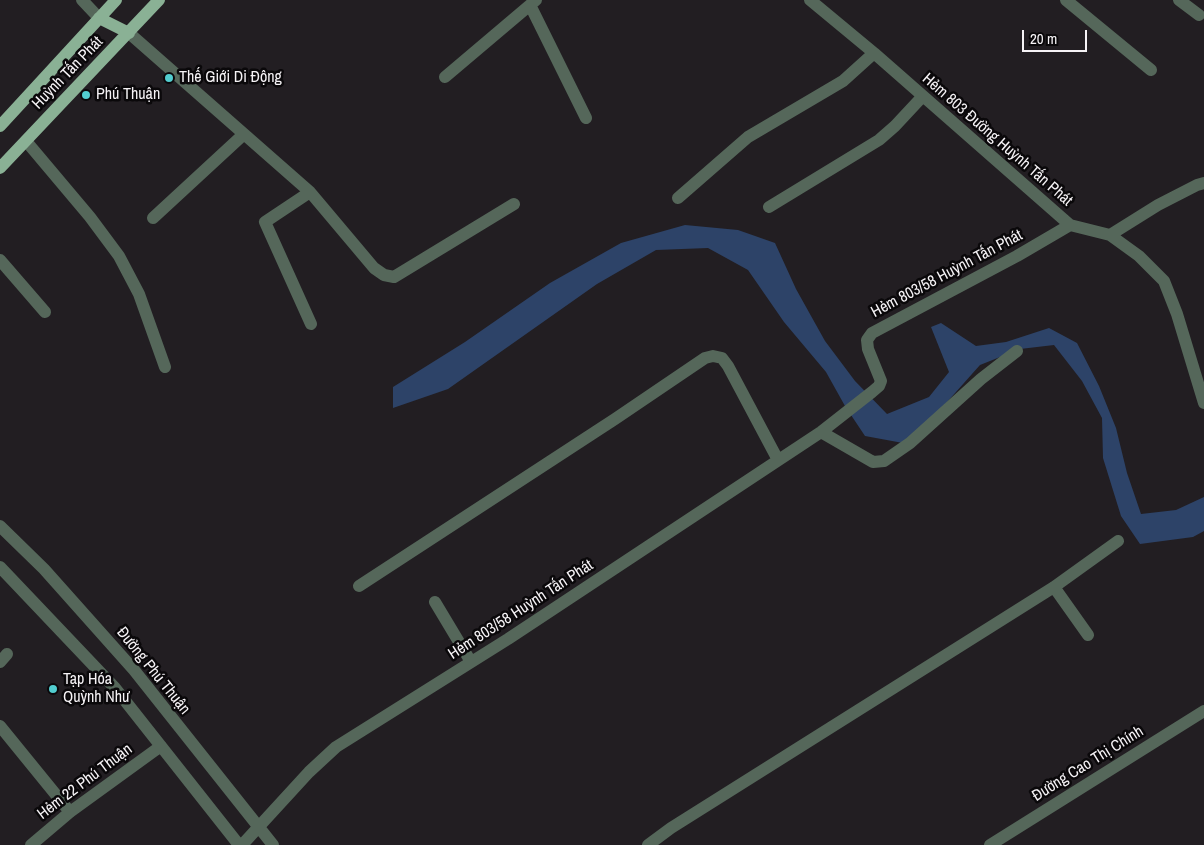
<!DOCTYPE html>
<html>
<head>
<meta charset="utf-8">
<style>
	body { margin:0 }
	#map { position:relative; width:1204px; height:845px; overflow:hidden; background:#221e22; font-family:"Archivo Narrow",sans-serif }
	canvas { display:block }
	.scale { position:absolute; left:1022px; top:30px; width:65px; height:22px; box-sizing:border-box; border:2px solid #f6f3f6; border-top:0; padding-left:6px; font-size:15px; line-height:18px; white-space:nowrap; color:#f6f3f6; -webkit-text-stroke:4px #0a080a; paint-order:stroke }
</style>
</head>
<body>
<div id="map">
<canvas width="1204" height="845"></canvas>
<div class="scale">20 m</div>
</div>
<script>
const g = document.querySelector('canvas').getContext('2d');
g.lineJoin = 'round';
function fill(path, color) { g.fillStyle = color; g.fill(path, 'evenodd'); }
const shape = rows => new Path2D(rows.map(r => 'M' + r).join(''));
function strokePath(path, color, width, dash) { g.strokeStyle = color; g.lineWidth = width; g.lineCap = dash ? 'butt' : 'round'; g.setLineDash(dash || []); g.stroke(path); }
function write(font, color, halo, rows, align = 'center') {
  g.font = font + ' "Archivo Narrow",sans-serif'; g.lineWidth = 5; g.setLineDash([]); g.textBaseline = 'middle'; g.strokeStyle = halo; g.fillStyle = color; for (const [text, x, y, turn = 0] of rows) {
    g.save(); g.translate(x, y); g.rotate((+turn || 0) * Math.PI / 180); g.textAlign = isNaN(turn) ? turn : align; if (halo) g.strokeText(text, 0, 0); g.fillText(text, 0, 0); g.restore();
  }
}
fill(shape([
	[685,225,738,230,775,243,796,289,825,341,855,381,887,414,929,397,949,372,931,327,941,323,976,346,1006,342,1049,328,1077,343,1099,386,1116,428,1127,473,1141,514,1176,510,1204,497,1204,531,1193,537,1140,544,1121,516,1103,458,1102,418,1082,381,1054,345,1020,349,980,365,931,420,903,443,865,436,845,406,826,372,784,322,748,270,708,248,656,250,597,284,448,389,393,408,393,387,465,342,550,283,621,243]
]), '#2d4368');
strokePath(shape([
	[82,0,99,18],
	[810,0,874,53,1070,225,1110,235,1139,256,1164,281,1177,314,1204,403],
	[1066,0,1151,70],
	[1179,0,1199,15],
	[530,5,586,118],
	[129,33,310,192,374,268,384,275,394,277,514,204],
	[445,77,536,0],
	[26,141,90,217,119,256,139,294,165,367],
	[310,192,265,222,311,324],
	[678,198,748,137,843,81,874,53],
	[769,207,879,140,895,126,922,97],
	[153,218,244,134],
	[1110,235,1158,205,1197,185,1204,183],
	[0,260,45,312],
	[821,432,873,462,884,461,910,443,981,379,1017,351],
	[0,526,44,569,134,670,273,845],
	[0,567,115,688,239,845],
	[359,586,615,419,705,358,713,356,722,358,728,366,778,460],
	[1054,587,1088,635],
	[435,602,471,662],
	[0,662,7,654],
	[0,726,70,812],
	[31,845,70,812,161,746],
	[242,845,309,772,336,747,508,639,821,432,872,392,879,386,881,381,868,349,867,340,872,333,1017,256,1070,225],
	[648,845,671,828,1054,587,1118,541],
	[990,845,1204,711]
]), '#55675a', 12);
strokePath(shape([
	[99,18,129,33],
	[0,126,116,0],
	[0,168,159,0]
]), '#8ab195', 12);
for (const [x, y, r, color] of [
	[169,78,5,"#52cdcf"],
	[86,95,5,"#52cdcf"],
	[53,689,5,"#52cdcf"]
]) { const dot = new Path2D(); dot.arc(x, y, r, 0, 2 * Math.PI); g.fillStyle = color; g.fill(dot); strokePath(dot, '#0a080a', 2); }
write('16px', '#f6f3f6', '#0a080a', [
	["Huỳnh Tấn Phát",68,73,-46],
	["Hẻm 803 Đường Huỳnh Tấn Phát",997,140,41],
	["Hẻm 803/58 Huỳnh Tấn Phát",947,274,-28],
	["Hẻm 803/58 Huỳnh Tấn Phát",521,610,-33],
	["Đường Phú Thuận",153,671,51],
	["Đường Cao Thị Chính",1088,764,-32],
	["Hẻm 22 Phú Thuận",85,782,-37]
]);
write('16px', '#f6f3f6', '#0a080a', [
	["Thế Giới Di Động",179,78],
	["Phú Thuận",96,95],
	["Tạp Hóa",63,680],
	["Quỳnh Như",63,698]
], 'left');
</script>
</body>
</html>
